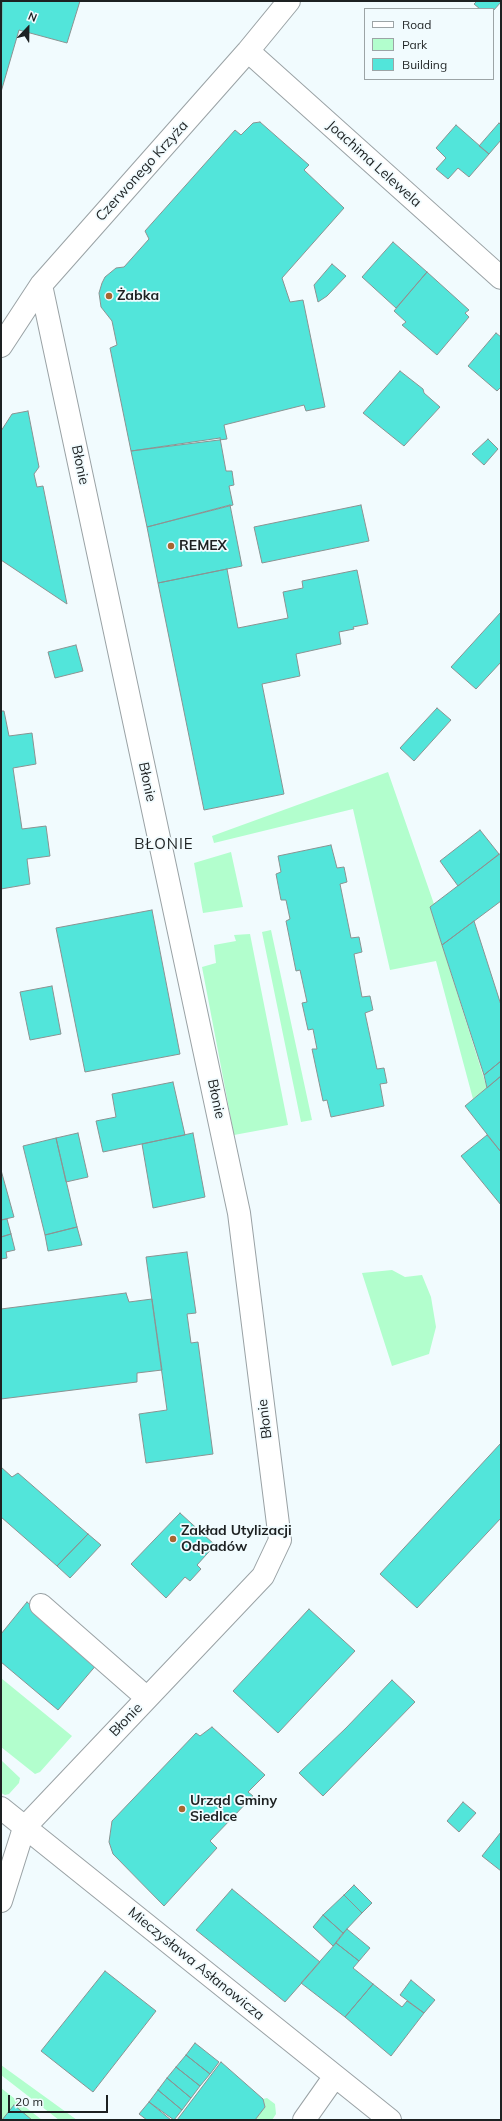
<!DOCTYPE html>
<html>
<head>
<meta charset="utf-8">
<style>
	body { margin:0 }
	#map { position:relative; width:502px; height:2121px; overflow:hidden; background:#f1fbfe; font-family:Mulish,sans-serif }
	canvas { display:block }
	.frame { position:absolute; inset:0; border:2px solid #1d2122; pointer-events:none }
	.legend { position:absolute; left:364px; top:8px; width:130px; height:72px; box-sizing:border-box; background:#f1fbfe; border:1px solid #9ca4a6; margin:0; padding:5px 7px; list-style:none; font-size:12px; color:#1d2122 }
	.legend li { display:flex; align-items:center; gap:8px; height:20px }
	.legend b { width:20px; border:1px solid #9ca4a6 }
	.north { position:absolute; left:8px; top:8px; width:40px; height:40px; -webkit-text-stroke:3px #f1fbfe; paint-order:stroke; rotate:22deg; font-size:11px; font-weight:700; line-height:16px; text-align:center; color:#1d2122 }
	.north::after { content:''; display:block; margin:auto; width:14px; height:18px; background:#1d2122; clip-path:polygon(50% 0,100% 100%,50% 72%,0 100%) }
	.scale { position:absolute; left:8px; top:2095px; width:100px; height:18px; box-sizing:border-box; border:2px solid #1d2122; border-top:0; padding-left:5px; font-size:12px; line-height:14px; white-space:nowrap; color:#1d2122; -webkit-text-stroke:3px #f1fbfe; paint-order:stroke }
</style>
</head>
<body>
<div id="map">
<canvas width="502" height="2121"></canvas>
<div class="frame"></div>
<ul class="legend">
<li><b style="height:5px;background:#fff"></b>Road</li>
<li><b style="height:11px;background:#b2fecd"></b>Park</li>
<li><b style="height:11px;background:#52e5da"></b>Building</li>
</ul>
<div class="north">N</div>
<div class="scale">20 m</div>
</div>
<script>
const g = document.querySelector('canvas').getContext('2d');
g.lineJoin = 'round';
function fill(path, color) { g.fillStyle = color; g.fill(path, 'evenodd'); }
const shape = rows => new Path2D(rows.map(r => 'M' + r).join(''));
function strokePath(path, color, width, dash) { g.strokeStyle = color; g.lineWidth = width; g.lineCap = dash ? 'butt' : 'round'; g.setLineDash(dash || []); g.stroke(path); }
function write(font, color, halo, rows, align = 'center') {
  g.font = font + ' Mulish,sans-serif'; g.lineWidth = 3.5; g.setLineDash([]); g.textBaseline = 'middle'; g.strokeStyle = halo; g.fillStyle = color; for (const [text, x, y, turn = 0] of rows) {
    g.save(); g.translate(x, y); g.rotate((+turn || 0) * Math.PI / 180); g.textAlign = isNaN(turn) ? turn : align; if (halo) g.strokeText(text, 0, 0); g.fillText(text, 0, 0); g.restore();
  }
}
fill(shape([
	[388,772,434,904,430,907,487,1088,473,1099,436,961,390,970,353,809,214,843,212,836],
	[231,852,243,907,203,913,194,863],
	[271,930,312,1120,301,1122,262,932],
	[250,934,288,1125,234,1135,202,967,216,963,214,945,236,941,234,935],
	[392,1270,405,1277,422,1275,431,1297,436,1327,429,1354,392,1366,362,1273],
	[1,1678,72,1736,40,1772,35,1774,1,1747],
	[1,1760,20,1778,19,1783,9,1794,5,1795,1,1793],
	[1,2065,77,2120,59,2120,1,2075],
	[1,2088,42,2120,1,2120],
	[267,2098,275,2104,276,2114,272,2120,255,2120,265,2107,263,2099]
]), '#b2fecd');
const building = shape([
	[2,1,80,1,67,43,19,30,1,92,2,1],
	[477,1,501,1,501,2,493,11,493,9,480,9,474,4,477,1],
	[260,122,309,165,304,170,344,208,282,278,290,302,303,300,325,407,306,411,304,405,224,425,227,439,131,451,110,348,117,345,112,321,101,307,99,293,102,283,105,277,116,268,124,267,149,239,145,231,235,130,241,135,253,123,260,122],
	[499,123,501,125,501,140,489,154,479,146,499,123],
	[456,125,489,154,469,177,458,168,448,179,436,169,446,158,436,148,456,125],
	[393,242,427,272,396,308,362,277,393,242],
	[332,264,346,276,327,296,318,302,314,285,332,264],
	[427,272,469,310,465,313,469,317,437,355,402,325,406,322,394,311,427,272],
	[496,333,501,337,501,387,497,391,468,366,496,333],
	[400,371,423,389,424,393,440,407,404,446,363,413,400,371],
	[28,411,39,467,34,474,37,487,43,486,67,604,1,560,1,431,12,414,28,411],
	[220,438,226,471,232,471,234,485,229,486,233,505,147,527,131,451,220,438],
	[488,439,498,449,484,465,472,454,488,439],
	[230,505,242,566,158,583,147,527,230,505],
	[361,505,369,541,262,563,254,527,361,505],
	[227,569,238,628,288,618,283,592,303,588,302,581,357,570,368,624,353,627,354,629,339,632,341,644,296,654,300,676,262,684,284,794,204,810,158,583,227,569],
	[501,612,501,662,476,689,451,667,501,612],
	[76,645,83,671,55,678,48,652,76,645],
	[437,708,451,720,414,761,400,748,437,708],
	[1,711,4,711,9,736,32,733,36,764,13,768,22,829,46,826,50,856,27,859,30,884,1,889,1,711],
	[480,830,499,854,458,886,440,861,480,830],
	[331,845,337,868,344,867,347,882,340,884,351,938,359,937,362,952,354,954,362,997,370,996,373,1010,365,1013,377,1069,384,1068,387,1083,380,1084,384,1106,331,1117,327,1100,323,1101,312,1049,317,1049,313,1029,308,1030,302,1003,307,1002,300,970,296,971,286,921,290,919,286,900,281,900,276,874,281,872,278,856,331,845],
	[501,853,501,901,442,945,430,907,501,853],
	[152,910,180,1054,85,1072,56,928,152,910],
	[474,921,501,1005,501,1061,484,1075,442,945,474,921],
	[52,986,61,1034,30,1040,20,992,52,986],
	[501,1061,501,1076,487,1088,484,1075,501,1061],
	[501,1076,501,1152,465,1106,501,1076],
	[173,1082,185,1135,103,1152,96,1121,116,1117,112,1094,173,1082],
	[78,1133,88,1177,66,1182,56,1138,78,1133],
	[193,1133,205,1197,153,1208,142,1144,193,1133],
	[487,1135,501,1152,501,1205,461,1156,487,1135],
	[56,1138,77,1227,45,1235,23,1146,56,1138],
	[1,1170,14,1217,1,1220,1,1170],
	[7,1219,11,1234,1,1237,1,1220,7,1219],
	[77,1227,82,1245,48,1251,45,1235,77,1227],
	[11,1234,15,1250,6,1252,7,1258,1,1259,1,1237,11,1234],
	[187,1252,196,1313,187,1314,191,1343,198,1342,213,1454,146,1463,139,1414,167,1410,146,1257,187,1252],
	[126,1293,129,1302,152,1299,162,1370,137,1373,137,1382,1,1399,1,1309,126,1293],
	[501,1443,501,1518,417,1608,380,1574,501,1443],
	[1,1467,12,1477,18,1473,88,1534,57,1566,1,1517,1,1467],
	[180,1513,215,1545,197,1565,201,1569,190,1581,185,1577,166,1598,131,1564,180,1513],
	[88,1534,101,1545,70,1578,57,1566,88,1534],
	[27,1602,98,1663,58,1710,1,1662,1,1634,27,1602],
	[309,1609,355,1651,278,1733,233,1691,309,1609],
	[392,1680,415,1702,323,1796,299,1773,346,1728,392,1680],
	[212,1727,265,1775,248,1792,253,1796,210,1841,217,1848,164,1906,113,1854,109,1842,112,1821,196,1733,200,1736,212,1727],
	[463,1802,476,1813,459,1832,447,1821,463,1802],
	[501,1832,501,1871,482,1856,501,1832],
	[354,1885,372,1903,362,1913,344,1895,354,1885],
	[232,1889,320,1962,285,2002,196,1930,232,1889],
	[344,1895,362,1913,343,1933,323,1915,344,1895],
	[323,1915,343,1933,333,1946,313,1927,323,1915],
	[347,1929,370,1948,359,1961,336,1943,347,1929],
	[336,1943,359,1961,353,1968,373,1984,345,2017,301,1983,336,1943],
	[105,1971,156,2011,93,2092,41,2051,105,1971],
	[411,1980,435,2000,424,2013,400,1995,411,1980],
	[373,1984,402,2007,407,2001,424,2013,391,2056,345,2017,373,1984],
	[195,2043,219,2062,210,2074,186,2055,195,2043],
	[186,2055,210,2074,200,2086,176,2067,186,2055],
	[221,2062,263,2099,265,2107,255,2120,177,2120,221,2062],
	[176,2067,200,2086,191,2098,167,2078,176,2067],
	[167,2078,191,2098,182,2110,158,2090,167,2078],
	[158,2090,182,2110,174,2120,149,2102,158,2090],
	[149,2102,171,2120,147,2120,139,2114,149,2102],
	[14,2105,32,2120,2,2120,14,2105]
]);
fill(building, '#52e5da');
strokePath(building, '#8a9392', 1);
const minor = shape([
	[248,51,501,278],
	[1,346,41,285,248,51,289,1],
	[41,1605,147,1698],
	[1,1808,390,2120],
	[1,1901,24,1828,263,1576,280,1540,239,1213,41,285],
	[304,2120,335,2076]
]);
strokePath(minor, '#9aa2a5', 24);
strokePath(minor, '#fff', 22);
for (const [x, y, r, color] of [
	[109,296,4,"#a76630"],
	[171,546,4,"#a76630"],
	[173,1539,4,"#a76630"],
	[182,1809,4,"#a76630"]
]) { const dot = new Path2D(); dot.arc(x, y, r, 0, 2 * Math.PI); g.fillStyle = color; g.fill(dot); strokePath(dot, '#f1fbfe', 1.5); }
write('14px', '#1d2122', '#f1fbfe', [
	["Joachima Lelewela",374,164,42],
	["Czerwonego Krzyża",142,171,-48],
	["Błonie",80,465,78],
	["Błonie",147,782,78],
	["Błonie",216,1099,78],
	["Błonie",265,1419,-97],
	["Błonie",126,1720,-46],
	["Mieczysława Asłanowicza",196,1964,39]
]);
write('bold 14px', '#1d2122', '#f1fbfe', [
	["Żabka",117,296],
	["REMEX",179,546],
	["Zakład Utylizacji",181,1531],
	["Odpadów",181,1547],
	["Urząd Gminy",190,1801],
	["Siedlce",190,1817]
], 'left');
g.letterSpacing = '1px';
write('15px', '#1d2122', '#f1fbfe', [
	["BŁONIE",164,844]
]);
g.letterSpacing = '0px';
</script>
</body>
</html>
